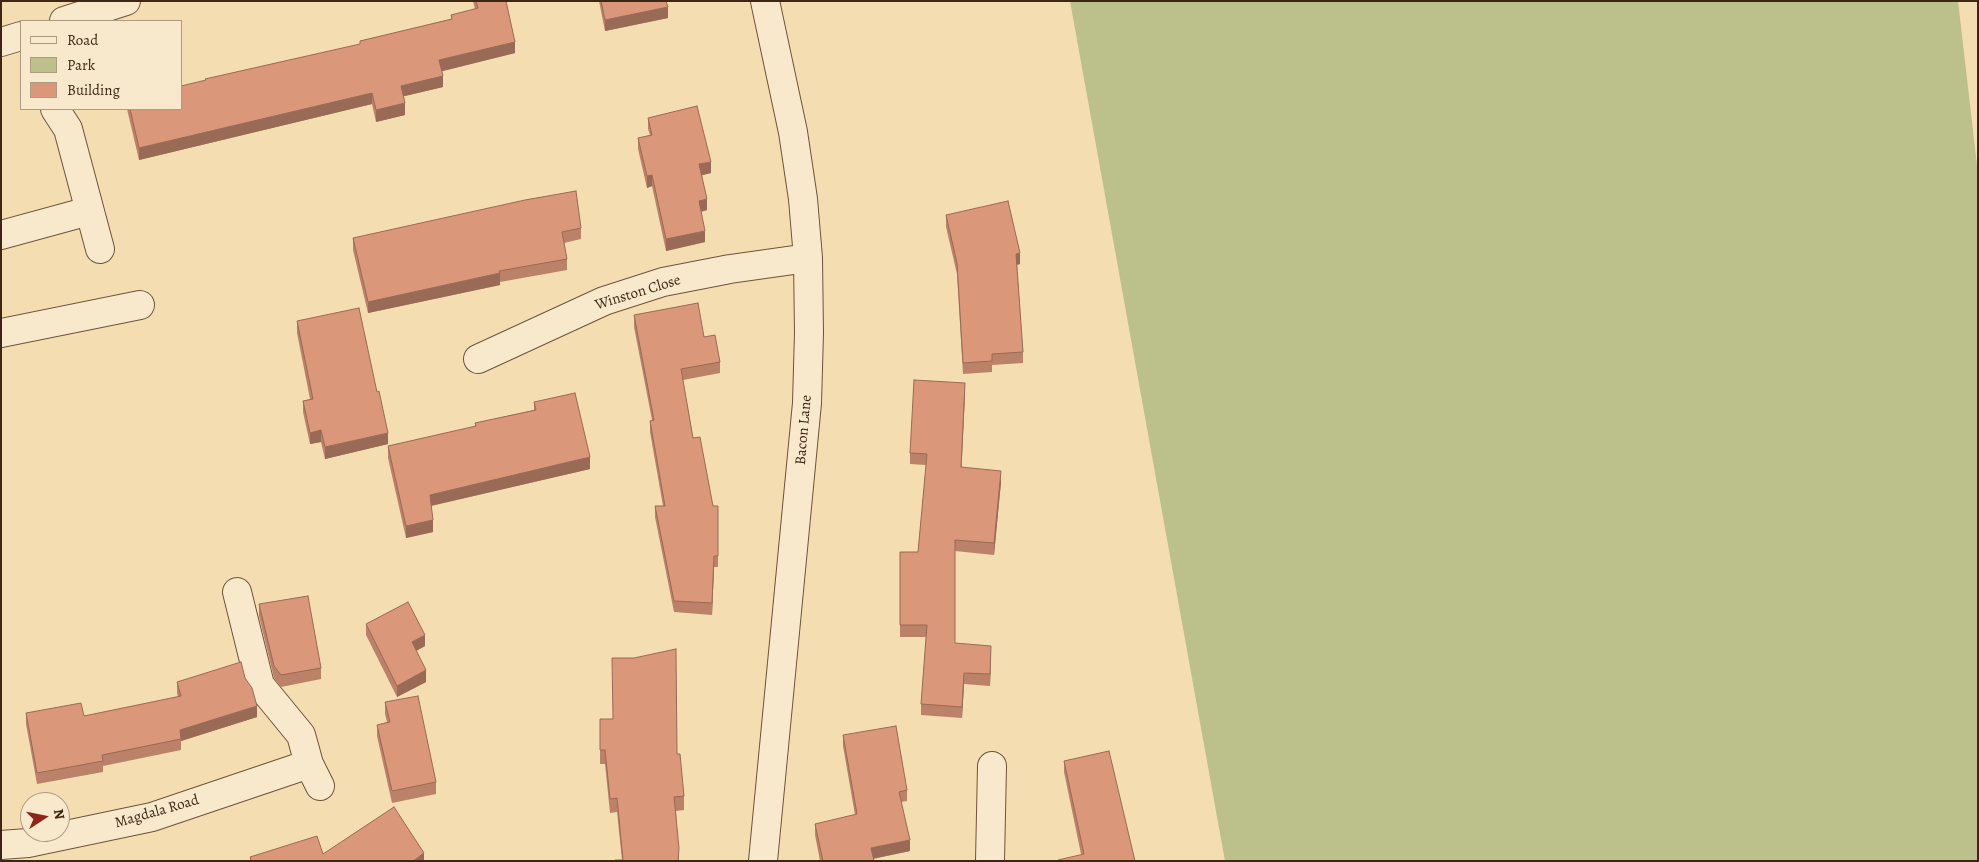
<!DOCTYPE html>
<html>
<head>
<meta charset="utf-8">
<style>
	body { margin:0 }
	#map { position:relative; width:1979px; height:862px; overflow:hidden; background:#f4ddb1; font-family:Alegreya,serif }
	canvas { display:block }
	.frame { position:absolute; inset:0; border:2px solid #3e2614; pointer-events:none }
	.legend { position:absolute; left:20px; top:20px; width:162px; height:90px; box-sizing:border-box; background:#f8e9cc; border:1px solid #ae9b82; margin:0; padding:6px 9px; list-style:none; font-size:15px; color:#3e2614 }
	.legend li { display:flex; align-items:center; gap:10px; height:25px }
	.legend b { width:25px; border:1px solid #ae9b82 }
	.north { position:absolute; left:20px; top:792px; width:50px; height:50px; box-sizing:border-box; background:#f8e9cc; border:1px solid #ae9b82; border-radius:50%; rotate:79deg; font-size:14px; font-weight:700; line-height:20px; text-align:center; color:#3e2614 }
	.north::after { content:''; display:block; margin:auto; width:18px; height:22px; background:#8f2418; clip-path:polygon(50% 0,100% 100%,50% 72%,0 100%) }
</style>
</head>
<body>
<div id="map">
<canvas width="1979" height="862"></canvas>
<div class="frame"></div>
<ul class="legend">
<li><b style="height:6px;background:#f8e9cc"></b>Road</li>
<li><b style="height:14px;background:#bcc08b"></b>Park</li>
<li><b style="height:14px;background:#da977a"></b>Building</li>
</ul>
<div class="north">N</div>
</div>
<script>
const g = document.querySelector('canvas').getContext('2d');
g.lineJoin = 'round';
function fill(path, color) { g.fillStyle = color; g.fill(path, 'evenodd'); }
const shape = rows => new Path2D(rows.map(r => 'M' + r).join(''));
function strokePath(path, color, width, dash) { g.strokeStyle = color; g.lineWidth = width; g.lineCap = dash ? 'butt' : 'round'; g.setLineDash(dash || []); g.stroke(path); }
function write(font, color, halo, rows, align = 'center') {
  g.font = font + ' Alegreya,serif'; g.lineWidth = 4.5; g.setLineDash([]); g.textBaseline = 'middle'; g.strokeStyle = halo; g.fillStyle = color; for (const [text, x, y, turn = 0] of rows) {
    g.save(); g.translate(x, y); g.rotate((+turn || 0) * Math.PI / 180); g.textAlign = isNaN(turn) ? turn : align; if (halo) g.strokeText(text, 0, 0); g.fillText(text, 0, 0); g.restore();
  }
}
fill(shape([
	[1070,1,1958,1,1978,174,1978,861,1225,861]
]), '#bcc08b');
const minor = shape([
	[64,21,126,1],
	[1,42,21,36],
	[55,109,68,129,100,249],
	[1,235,89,211],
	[1,333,140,305],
	[478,359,604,301,663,282,730,269,808,258],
	[237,592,260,685,301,735,309,764,320,786],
	[1,845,28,843,152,817,309,764],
	[763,861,807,403,809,333,808,258,803,199,793,132,765,1],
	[990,861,992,766]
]);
strokePath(minor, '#6c543b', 30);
strokePath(minor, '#f8e9cc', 28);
fill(shape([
	[473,1,506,1,515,53,442,71,443,87,404,96,405,115,376,122,372,104,139,160,127,109,181,109,360,44,360,41,451,19,451,15,475,9],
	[599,1,666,1,668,18,605,31],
	[648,118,711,173,702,175,707,210,701,212,705,242,666,251,652,186,647,188,638,149,638,138,650,135,648,129],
	[946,215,1020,264,1017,265,1023,352,1023,363,992,365,992,372,963,374,957,274,946,227],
	[581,228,581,239,564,243,567,259,567,270,500,282,500,285,368,313,353,250,353,238],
	[634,315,704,337,720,362,720,373,683,380,693,438,713,506,718,506,718,567,714,567,712,615,674,612,655,517,655,506,663,506,650,432,650,421,652,420,634,327],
	[297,321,388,444,325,459,321,442,310,444,303,412,303,401,310,399,297,333],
	[965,394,961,467,1001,482,994,555,955,551,955,643,991,657,990,686,964,684,962,718,921,715,921,704,926,637,900,637,900,552,918,552,926,465,910,464,910,453],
	[534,402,590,469,431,506,433,532,406,538,388,458,388,446,475,427,475,423,534,410],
	[259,604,321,668,321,679,281,687,274,678,259,616],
	[366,624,425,646,416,651,426,682,397,697,366,635],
	[245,678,257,717,181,741,181,750,103,766,103,772,37,784,26,724,26,713,84,716,178,697,177,693,177,682],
	[385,702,436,782,436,794,392,803,377,736,377,725,387,722,385,714],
	[600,719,677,754,684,796,684,810,676,811,679,861,622,860,617,812,610,813,605,764,600,764],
	[843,735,907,790,907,801,901,802,910,851,873,859,874,861,820,861,815,835,815,824,855,815,843,746],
	[1064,761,1135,861,1081,854,1064,772]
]), '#bb8269');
fill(shape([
	[668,7,668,18,605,31,605,20],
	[515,42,515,53,439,72,439,60],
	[443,76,443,87,401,97,401,86],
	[372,93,372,104,139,160,139,148],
	[405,103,405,115,376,122,376,110],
	[711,162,711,173,699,176,699,164],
	[652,175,652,186,647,188,647,176],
	[707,199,707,210,699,212,699,201],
	[705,231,705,242,666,251,666,239],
	[1020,253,1020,264,1016,265,1016,254],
	[500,273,500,285,368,313,368,302],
	[965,383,965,394,961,479,961,467],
	[321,430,321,442,310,444,310,433],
	[388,433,388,444,325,459,325,447],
	[590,457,590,469,430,506,430,495],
	[1001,471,1001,482,994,555,994,543],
	[433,520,433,532,406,538,406,526],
	[714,556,714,567,712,615,712,603],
	[425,635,425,646,412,653,412,642],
	[991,646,991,657,990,686,990,674],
	[426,670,426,682,397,697,397,686],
	[964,673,964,684,962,718,962,707],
	[257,706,257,717,181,741,180,730],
	[910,840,910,851,871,859,871,848],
	[424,853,424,861,413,861]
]), '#996a55');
const building = shape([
	[476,1,506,1,515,42,439,60,443,76,401,86,405,103,376,110,372,93,139,148,130,109,181,109,181,86,206,80,205,79,360,44,360,41,452,19,451,15,478,8,476,1],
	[601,1,666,1,668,7,605,20,601,1],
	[697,106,711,162,699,164,707,199,699,201,705,231,666,239,652,175,647,176,638,138,652,135,648,118,697,106],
	[576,191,581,228,562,232,567,259,499,271,500,273,368,302,353,238,525,200,576,191],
	[1008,201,1020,253,1016,254,1023,352,992,354,992,361,963,363,957,263,946,215,1008,201],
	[698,303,704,337,715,335,720,362,681,369,693,438,700,437,713,506,718,506,718,556,714,556,712,603,674,601,655,506,665,506,650,421,654,420,634,315,698,303],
	[359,308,377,392,379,391,388,433,325,447,321,430,310,433,303,401,313,399,297,321,359,308],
	[914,380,965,383,961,467,1001,471,994,543,955,540,955,643,991,646,990,674,964,673,962,707,921,704,927,625,900,625,900,552,918,552,927,454,910,453,914,380],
	[575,393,590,457,430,495,433,520,406,526,388,446,476,426,475,423,536,410,534,402,575,393],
	[308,596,321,668,281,675,274,666,259,604,308,596],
	[408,602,425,635,412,642,426,670,397,686,366,624,408,602],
	[676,649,677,754,680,754,684,796,674,797,679,848,678,861,615,861,615,860,623,860,617,798,610,799,605,750,600,750,600,719,613,719,612,658,634,658,676,649],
	[241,662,245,678,252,688,257,706,180,730,181,739,102,755,103,761,37,773,26,713,81,703,84,716,181,696,177,682,241,662],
	[418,696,436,782,392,791,377,725,390,722,385,702,418,696],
	[896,726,907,790,899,792,910,840,871,848,874,861,823,861,815,824,857,814,843,735,896,726],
	[1109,751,1135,861,1058,861,1058,860,1084,854,1064,761,1109,751],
	[394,807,424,853,413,861,251,861,250,857,317,836,323,854,394,807]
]);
fill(building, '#da977a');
strokePath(building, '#996a55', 1);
write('15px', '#3e2614', '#f8e9cc', [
	["Winston Close",638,293,-17],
	["Bacon Lane",804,430,-85],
	["Magdala Road",157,812,-16]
]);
</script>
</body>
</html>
